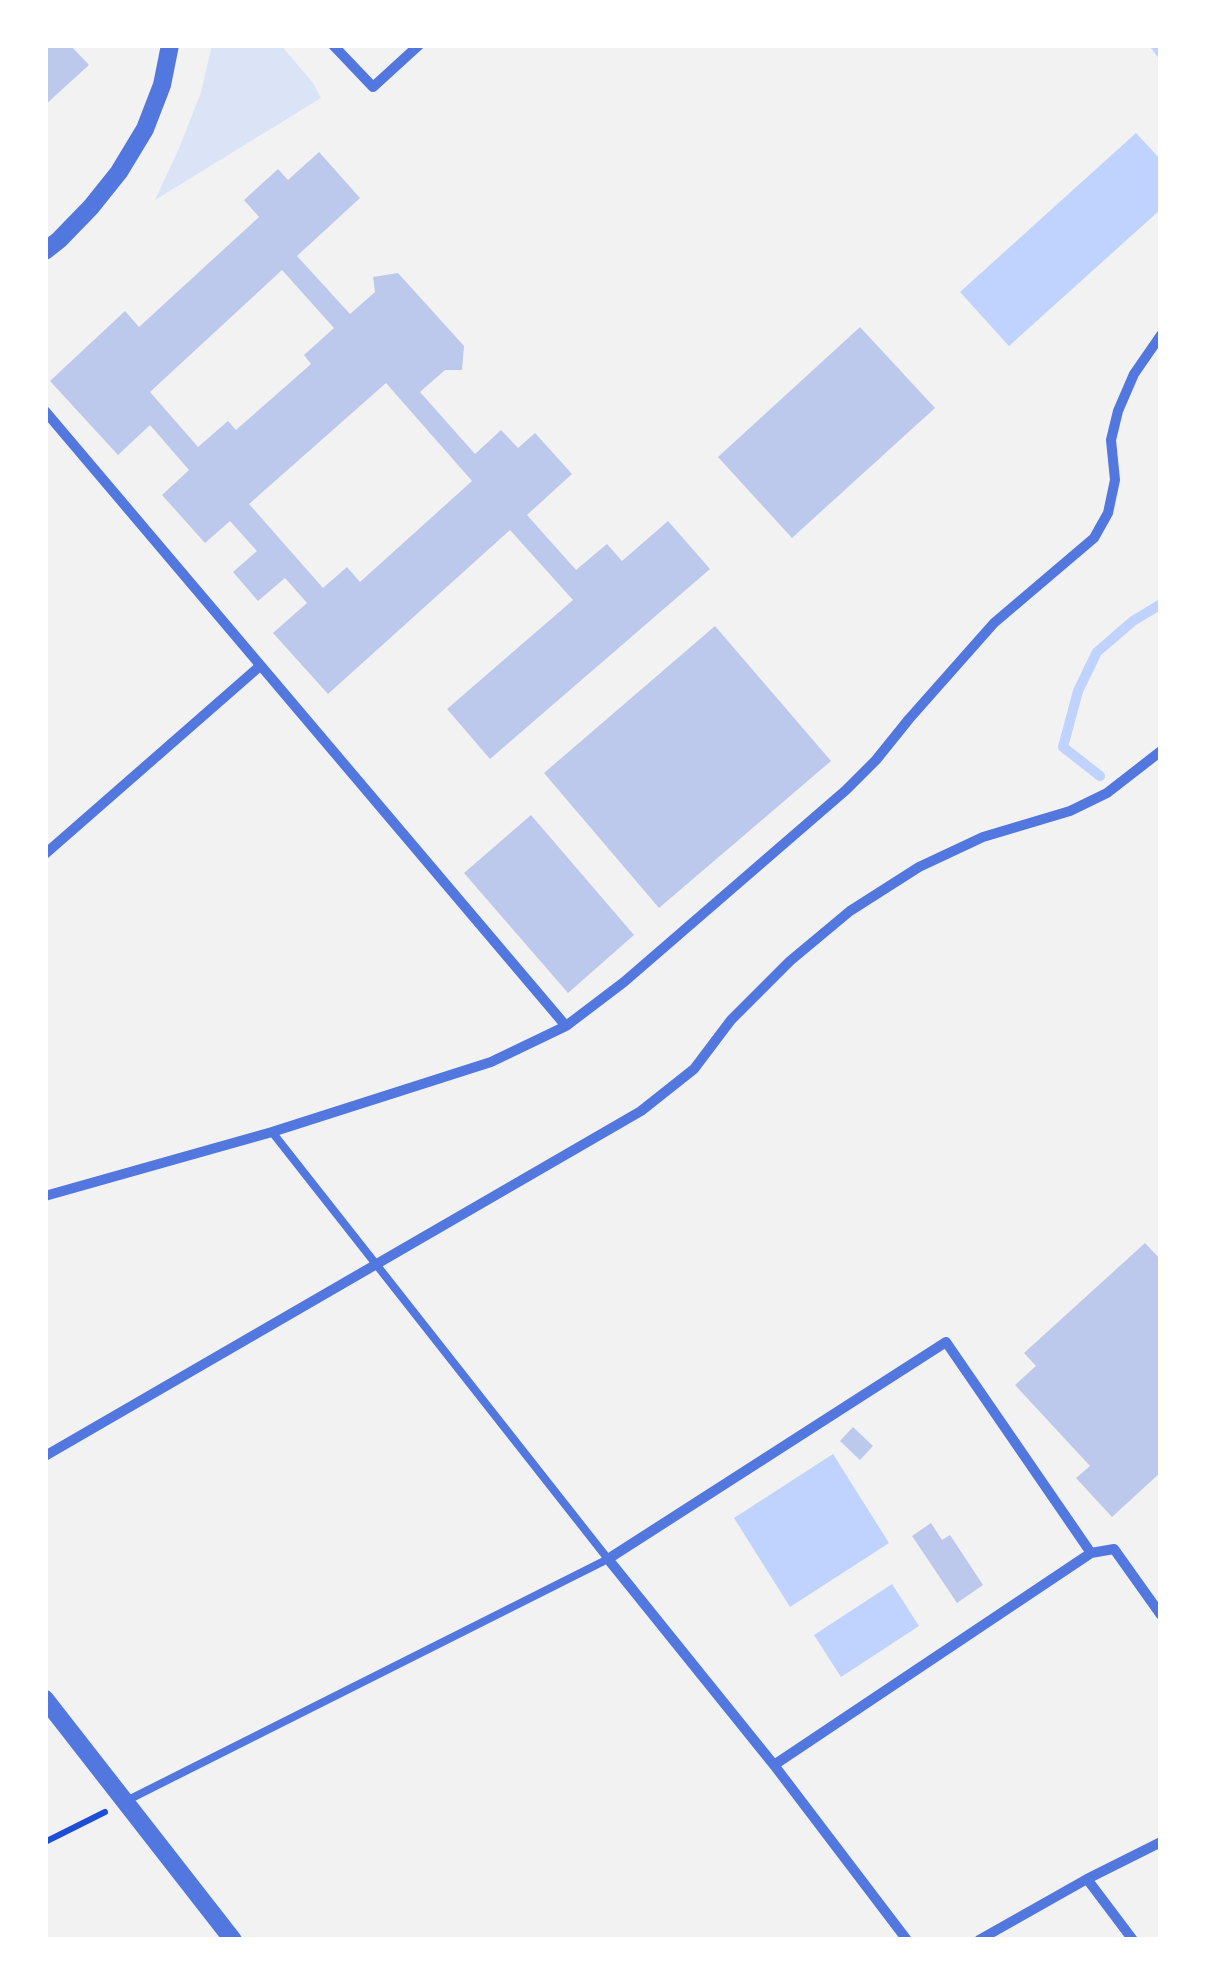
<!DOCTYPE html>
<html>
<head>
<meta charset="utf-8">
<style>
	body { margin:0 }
	#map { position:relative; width:1206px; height:1985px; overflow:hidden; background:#f2f2f2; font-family:Arial,sans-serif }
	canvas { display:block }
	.frame { position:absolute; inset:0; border:48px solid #fff; pointer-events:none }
</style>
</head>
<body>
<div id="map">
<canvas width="1206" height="1985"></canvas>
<div class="frame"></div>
</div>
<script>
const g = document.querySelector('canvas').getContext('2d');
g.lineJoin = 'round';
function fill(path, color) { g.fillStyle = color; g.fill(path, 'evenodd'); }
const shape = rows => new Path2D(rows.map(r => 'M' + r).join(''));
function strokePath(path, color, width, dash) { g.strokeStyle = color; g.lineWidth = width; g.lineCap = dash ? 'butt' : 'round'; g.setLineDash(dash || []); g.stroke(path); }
fill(shape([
	[212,45,281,45,313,83,321,98,155,200,180,146,201,92]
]), '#dbe4f7');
fill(shape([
	[1136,133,1161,160,1161,209,1009,346,960,292],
	[833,1454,889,1543,790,1607,734,1518],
	[892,1584,919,1626,841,1677,814,1635]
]), '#bfd3fe');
strokePath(shape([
	[1155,45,1161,53],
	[1100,776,1063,747,1078,691,1097,652,1133,621,1161,604]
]), '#bfd3fe', 10);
fill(shape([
	[45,45,70,45,89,65,45,105],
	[319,152,360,198,297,256,350,314,375,292,373,277,398,273,464,346,462,370,445,370,420,392,475,454,501,430,518,448,535,433,572,474,527,515,576,570,607,544,622,561,668,521,710,569,490,759,447,709,573,600,510,530,328,694,273,633,307,603,285,578,258,601,233,572,257,551,230,521,205,543,162,495,189,470,150,425,118,455,50,381,125,311,139,327,259,217,244,200,278,169,288,180],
	[282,270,334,328,304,355,311,364,236,430,228,421,198,447,150,392],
	[386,383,472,481,360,582,347,567,323,588,249,504],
	[860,327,935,408,792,538,718,457],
	[715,626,831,761,659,908,544,773],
	[531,815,634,935,568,993,464,873],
	[1145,1243,1161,1260,1161,1472,1112,1517,1076,1478,1090,1466,1015,1385,1036,1366,1024,1353],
	[853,1427,873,1446,860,1460,840,1441],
	[931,1523,942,1540,950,1535,983,1585,957,1603,912,1536]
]), '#bdc9ec');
strokePath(shape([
	[45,1842,105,1812]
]), '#1d4ed8', 6);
strokePath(shape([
	[124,1802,608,1559,272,1132]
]), '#5277de', 8);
strokePath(shape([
	[333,45,373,87,419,45],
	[45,411,566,1026],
	[45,854,260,666],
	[45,1196,272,1132,491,1062,566,1026,624,982,846,790,876,760,909,719,994,623,1094,538,1108,513,1115,480,1111,440,1118,411,1134,374,1161,335],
	[45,1456,641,1111,694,1069,731,1020,790,961,850,911,919,867,983,837,1070,811,1107,793,1161,751],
	[774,1765,1091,1553,1114,1549,1161,1615],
	[1087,1879,1133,1940],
	[907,1940,774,1765,608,1559,946,1342,1091,1553],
	[979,1940,1087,1879,1161,1842]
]), '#5277de', 10);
strokePath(shape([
	[45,251,59,240,91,207,119,172,145,129,162,85,170,45],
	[45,1699,233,1940]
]), '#5277de', 18);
</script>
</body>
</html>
